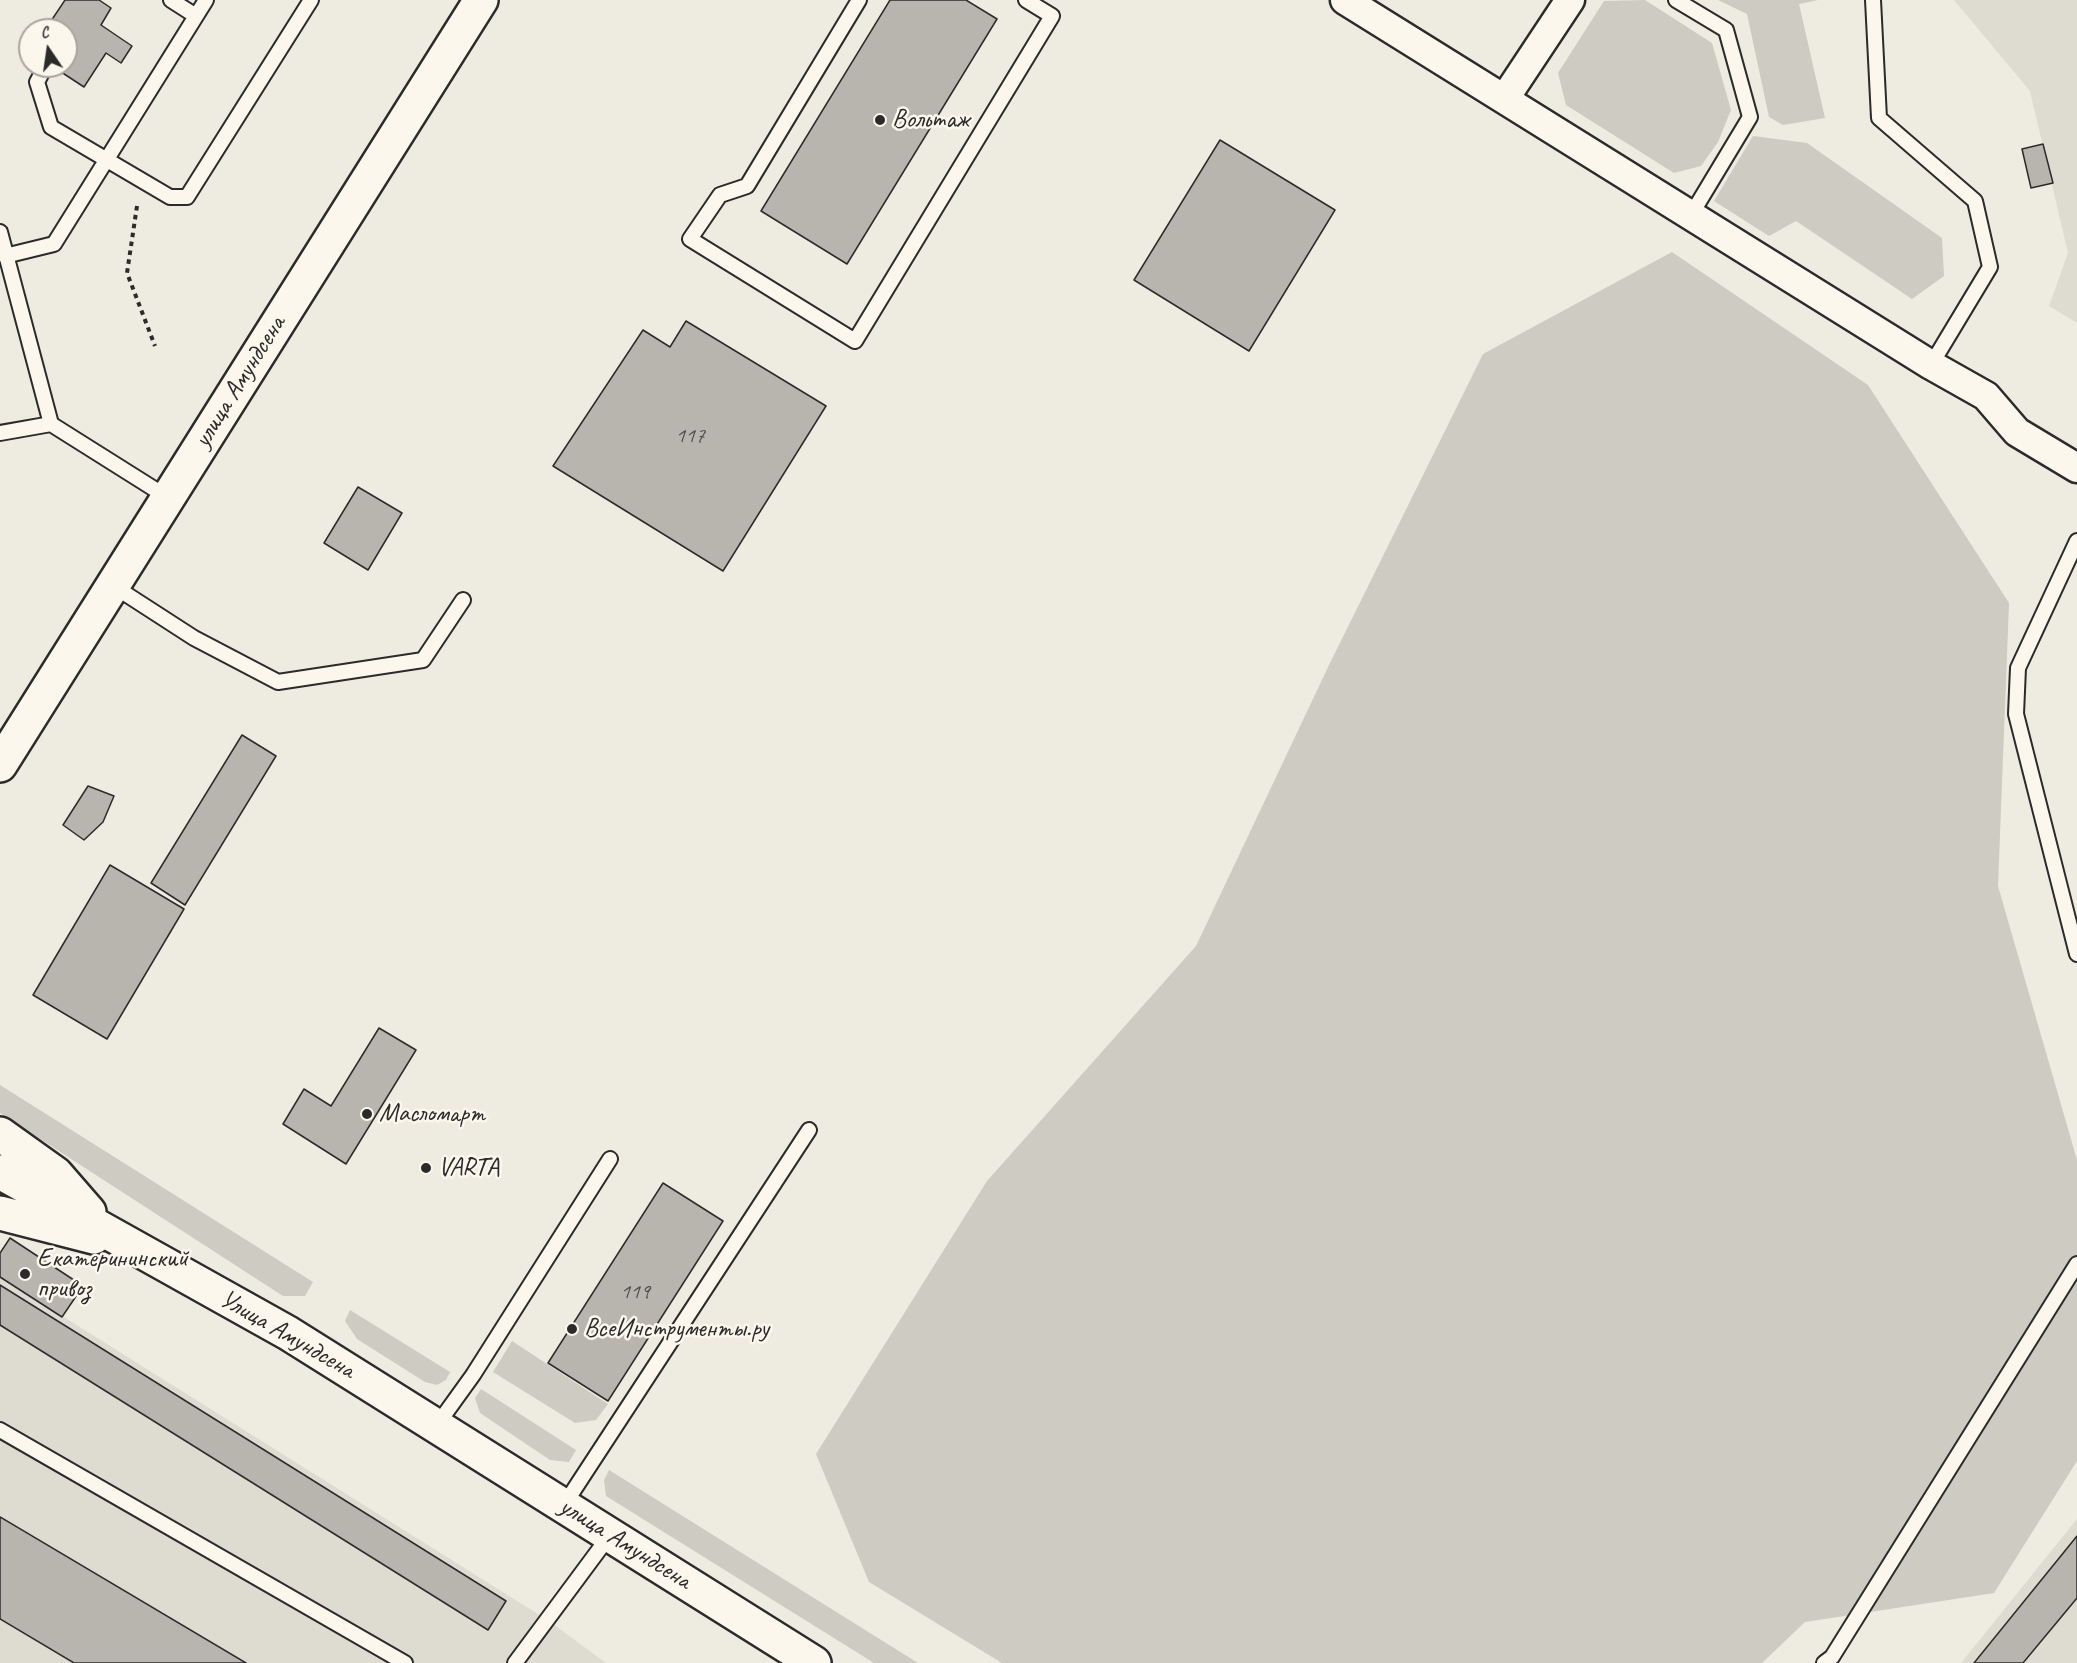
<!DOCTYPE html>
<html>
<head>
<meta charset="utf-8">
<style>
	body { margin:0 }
	#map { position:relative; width:2077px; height:1663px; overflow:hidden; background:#eeebe0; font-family:Caveat,sans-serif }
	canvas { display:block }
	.north { position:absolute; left:18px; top:18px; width:60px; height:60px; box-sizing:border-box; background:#fbf7ec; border:2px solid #a8a59f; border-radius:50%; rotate:347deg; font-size:16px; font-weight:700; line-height:24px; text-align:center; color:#2b2b2b }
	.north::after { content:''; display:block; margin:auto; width:21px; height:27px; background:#2b2b2b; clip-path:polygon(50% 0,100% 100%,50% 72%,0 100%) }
</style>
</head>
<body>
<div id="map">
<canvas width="2077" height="1663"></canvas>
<div class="north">С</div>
</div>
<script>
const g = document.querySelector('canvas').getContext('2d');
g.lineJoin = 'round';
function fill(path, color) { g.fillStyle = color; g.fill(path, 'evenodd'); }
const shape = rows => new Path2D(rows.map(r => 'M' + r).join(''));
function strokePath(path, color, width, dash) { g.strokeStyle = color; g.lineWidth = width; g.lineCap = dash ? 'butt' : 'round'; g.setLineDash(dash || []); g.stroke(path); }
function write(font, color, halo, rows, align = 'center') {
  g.font = font + ' Caveat,sans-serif'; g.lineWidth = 5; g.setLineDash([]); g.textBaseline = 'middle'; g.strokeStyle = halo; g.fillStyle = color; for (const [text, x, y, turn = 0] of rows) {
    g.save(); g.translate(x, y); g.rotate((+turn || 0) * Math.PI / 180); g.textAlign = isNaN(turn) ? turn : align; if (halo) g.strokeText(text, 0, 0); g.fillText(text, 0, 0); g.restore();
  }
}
fill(shape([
	[1954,0,2077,0,2077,323,2049,306,2068,253,2030,91],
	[0,1277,549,1621,606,1663,0,1663],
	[2077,1519,2077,1663,1961,1663]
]), '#dedbd1');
fill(shape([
	[1645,0,1712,43,1731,110,1718,142,1701,166,1674,173,1566,105,1558,73,1604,1],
	[1718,0,1818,0,1799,4,1825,118,1783,125,1769,117,1747,14],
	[1753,136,1807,143,1942,238,1944,276,1912,299,1796,221,1769,236,1714,201],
	[1672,252,1868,385,2009,603,1998,886,2077,1160,2077,1461,1994,1593,1805,1622,1762,1663,1002,1663,869,1582,816,1454,987,1181,1196,946,1330,663,1483,354],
	[0,1085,313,1282,305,1296,283,1296,0,1113],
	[350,1310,450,1372,446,1380,437,1385,425,1382,357,1339,345,1321],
	[512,1341,608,1404,596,1420,575,1423,493,1372],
	[481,1389,576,1450,569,1462,550,1460,480,1413,475,1398],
	[609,1470,918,1663,874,1663,606,1496,604,1480]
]), '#cecbc2');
const building = shape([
	[65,0,99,0,111,8,101,25,132,46,121,63,106,53,84,87,52,66,66,66,66,30,45,30,65,0],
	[890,0,966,0,997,19,847,264,761,211,890,0],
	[1220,140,1335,210,1249,351,1134,280,1220,140],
	[2043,144,2053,183,2031,188,2022,149,2043,144],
	[686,321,826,406,723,571,553,466,643,330,670,347,686,321],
	[358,487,402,513,368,570,324,543,358,487],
	[242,735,276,756,185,905,151,883,242,735],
	[88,786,114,796,103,822,84,840,63,825,88,786],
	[110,865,184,909,107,1039,33,995,110,865],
	[379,1028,416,1050,346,1164,283,1124,304,1089,331,1106,379,1028],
	[663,1183,723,1221,608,1401,548,1363,663,1183],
	[10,1238,83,1286,62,1317,0,1277,0,1253,10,1238],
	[0,1285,506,1601,488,1630,0,1325,0,1285],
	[0,1517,246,1663,74,1663,0,1619,0,1517],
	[2077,1536,2077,1598,2023,1663,1974,1663,2077,1536]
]);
fill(building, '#b8b5ae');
strokePath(building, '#2b2b2b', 1.5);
const lane = shape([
	[171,0,196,16],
	[859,0,747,186,720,195,690,239,855,341,1052,16,1026,0],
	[1676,0,1726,30,1750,117,1691,215],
	[1873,0,1879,118,1975,201,1990,267,1931,365],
	[45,67,37,82,51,127,170,197,187,197,311,0],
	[0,232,51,424,167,497],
	[5,256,54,244,206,0],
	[0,433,51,424],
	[2077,541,2018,668,2016,714,2077,954],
	[112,585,194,638,278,682,423,660,463,600],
	[437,1425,473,1375,610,1159],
	[0,1430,405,1663],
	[564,1505,809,1130],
	[515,1663,610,1535],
	[1824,1663,1832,1657,2077,1264]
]);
const street = shape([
	[1345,0,1931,365,1986,396,2017,432,2077,468],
	[1505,98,1570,0]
]);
const secondary = shape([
	[0,765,481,0],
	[0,1134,56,1174,89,1212],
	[0,1172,288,1333,814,1663],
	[0,1213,94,1237]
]);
strokePath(lane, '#2b2b2b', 18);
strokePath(street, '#2b2b2b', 33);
strokePath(secondary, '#2b2b2b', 38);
strokePath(shape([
	[137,206,127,273,155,346]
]), '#2b2b2b', 4, [4.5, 4.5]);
strokePath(lane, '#fbf7ec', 14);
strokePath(street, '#fbf7ec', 28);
strokePath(secondary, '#fbf7ec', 33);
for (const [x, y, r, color] of [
	[880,120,6,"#2b2b2b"],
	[367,1114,6,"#2b2b2b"],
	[426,1168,6,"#2b2b2b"],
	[25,1274,6,"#2b2b2b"],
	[572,1329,6,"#2b2b2b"]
]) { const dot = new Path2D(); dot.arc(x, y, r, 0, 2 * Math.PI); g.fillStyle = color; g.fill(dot); strokePath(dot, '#fbf7ec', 2); }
write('22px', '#4e4e4c', null, [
	["117",690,436],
	["119",635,1292]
]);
write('26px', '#2b2b2b', '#fbf7ec', [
	["Вольтаж",892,120],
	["Масломарт",379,1114],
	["VARTA",438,1168],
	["Екатерининский",37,1259],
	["привоз",37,1289],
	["ВсеИнструменты.ру",584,1329]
], 'left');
write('26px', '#2b2b2b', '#fbf7ec', [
	["улица Амундсена",240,382,-58],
	["Улица Амундсена",287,1335,30],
	["улица Амундсена",625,1544,32]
]);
</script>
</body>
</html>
